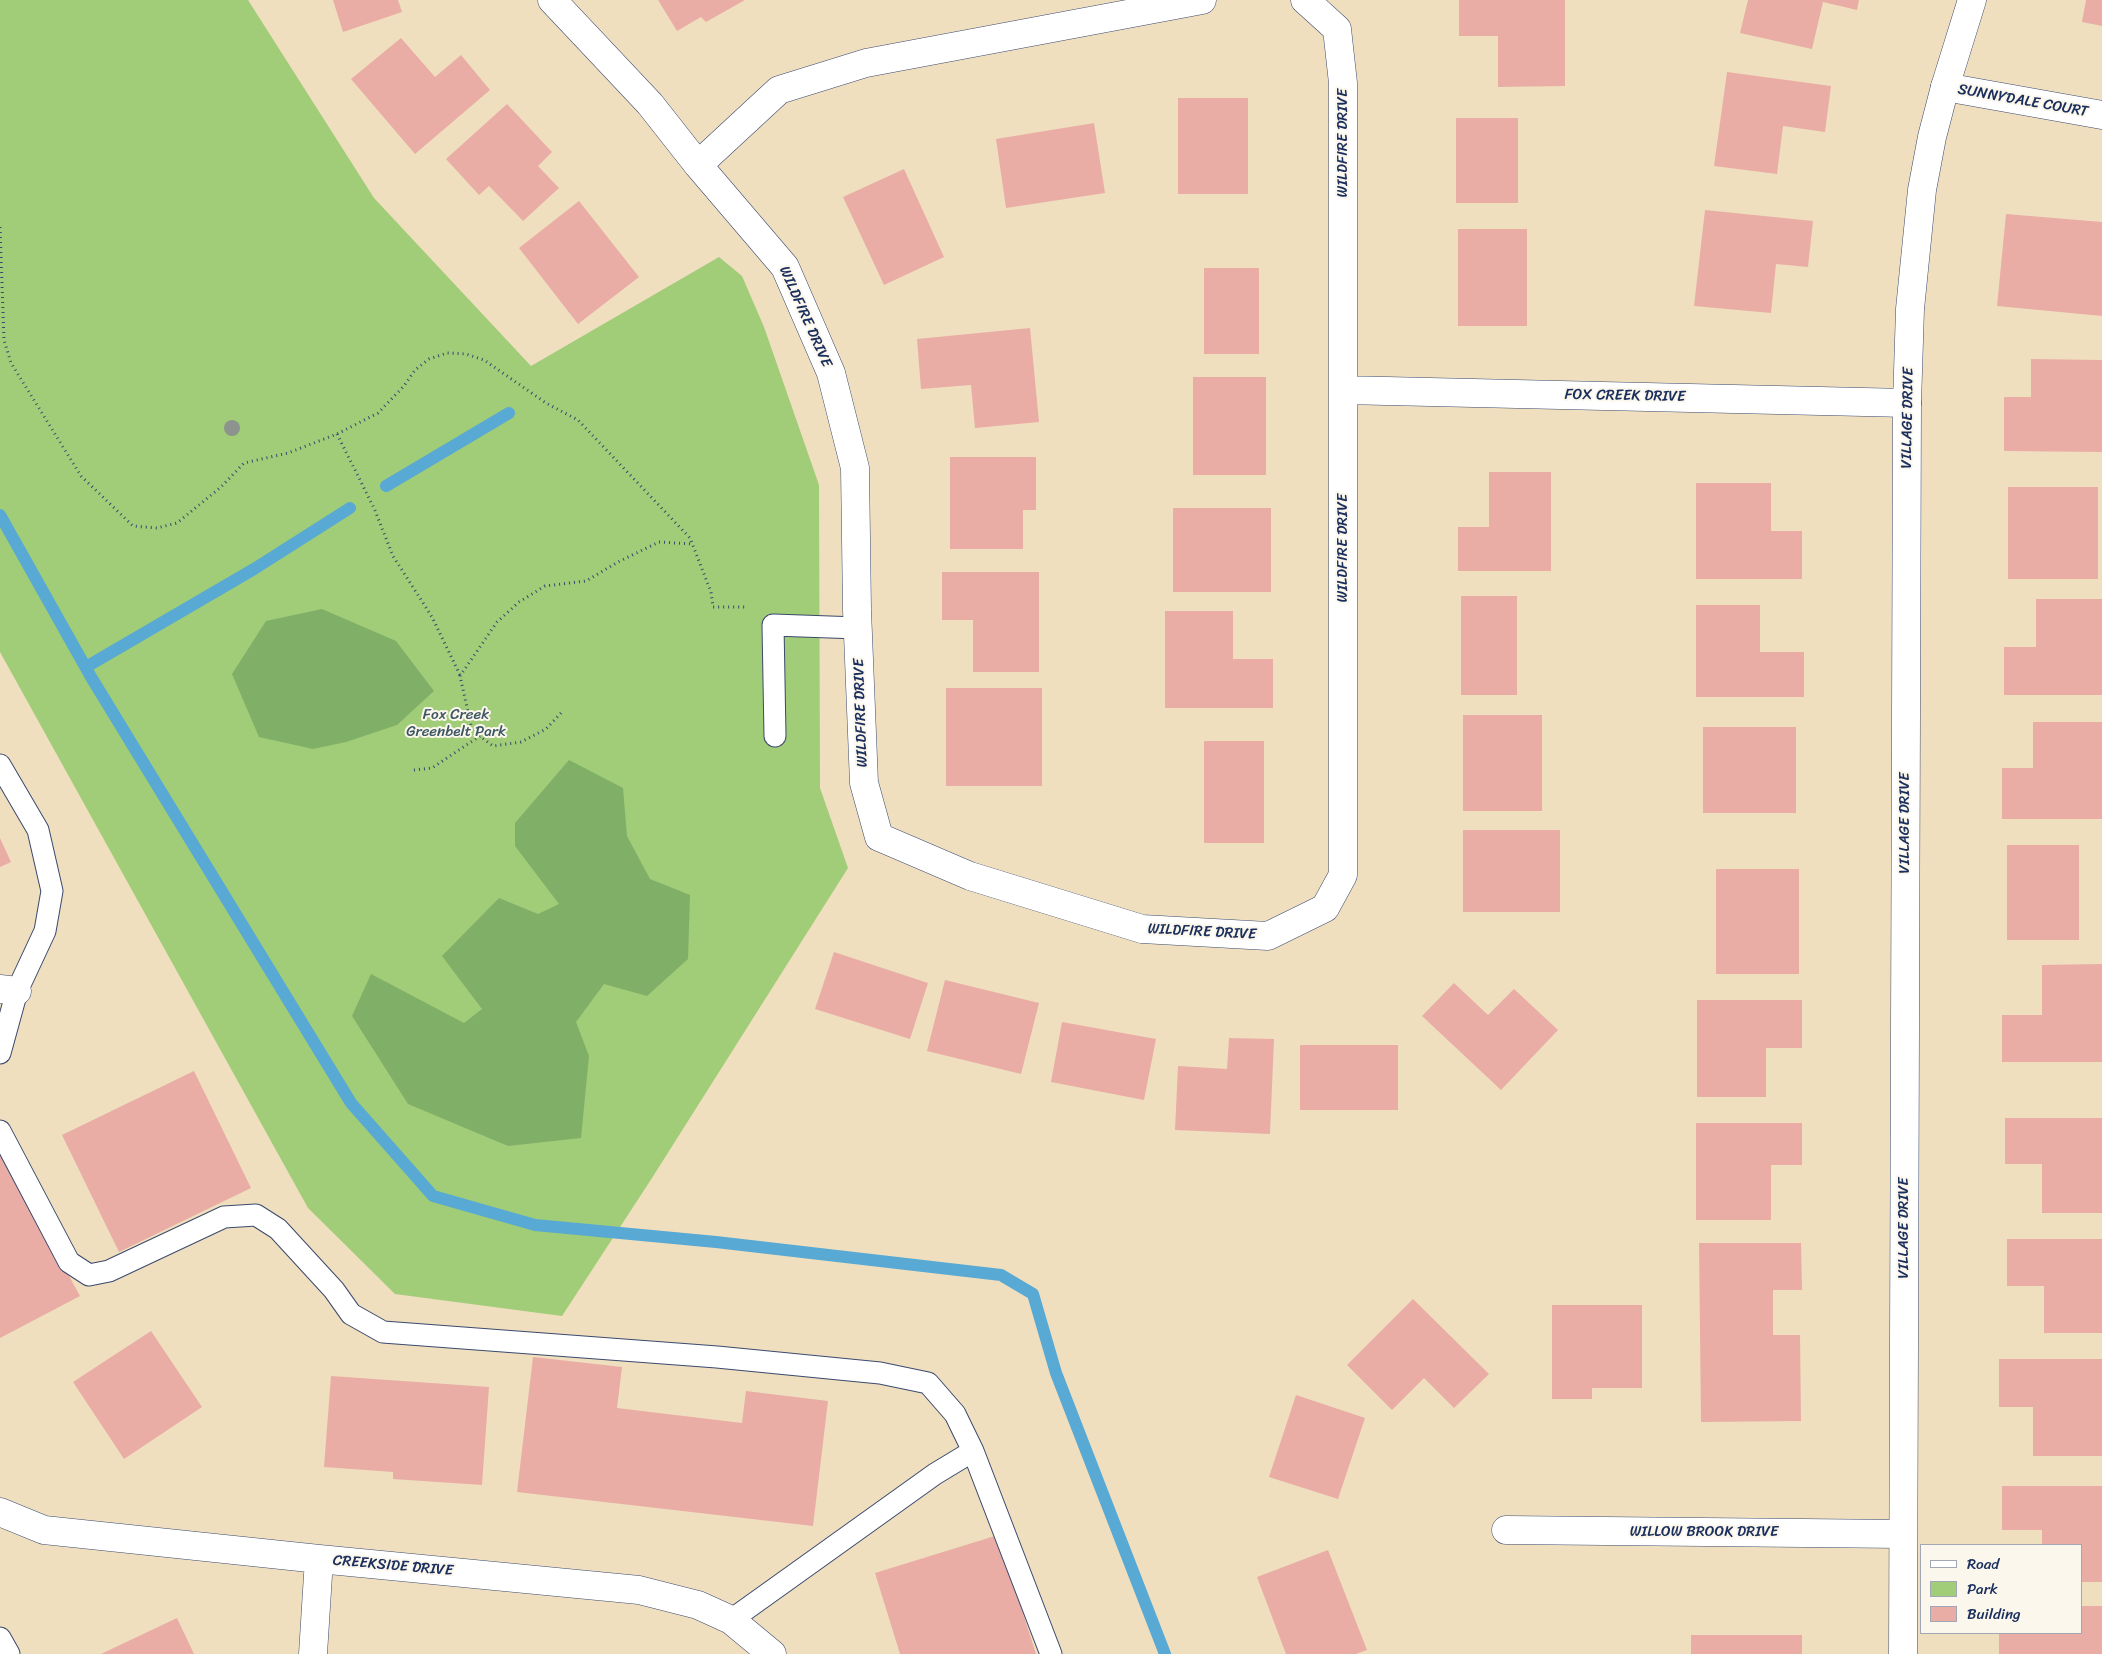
<!DOCTYPE html>
<html>
<head>
<meta charset="utf-8">
<style>
	body { margin:0 }
	#map { position:relative; width:2102px; height:1654px; overflow:hidden; background:#efdfbf; font-family:Sriracha,sans-serif }
	canvas { display:block }
	.legend { position:absolute; left:1920px; top:1544px; width:162px; height:90px; box-sizing:border-box; background:#fbf7ec; border:1px solid #a1a7b3; margin:0; padding:6px 9px; list-style:none; font-size:15px; color:#1b2f5e }
	.legend li { display:flex; align-items:center; gap:10px; height:25px }
	.legend b { width:25px; border:1px solid #a1a7b3 }
</style>
</head>
<body>
<div id="map">
<canvas width="2102" height="1654"></canvas>
<ul class="legend">
<li><b style="height:6px;background:#fff"></b>Road</li>
<li><b style="height:14px;background:#a1cc78"></b>Park</li>
<li><b style="height:14px;background:#e9ada6"></b>Building</li>
</ul>
</div>
<script>
const g = document.querySelector('canvas').getContext('2d');
g.lineJoin = 'round';
function fill(path, color) { g.fillStyle = color; g.fill(path, 'evenodd'); }
const shape = rows => new Path2D(rows.map(r => 'M' + r).join(''));
function strokePath(path, color, width, dash) { g.strokeStyle = color; g.lineWidth = width; g.lineCap = dash ? 'butt' : 'round'; g.setLineDash(dash || []); g.stroke(path); }
function write(font, color, halo, rows, align = 'center') {
  g.font = font + ' Sriracha,sans-serif'; g.lineWidth = 4; g.setLineDash([]); g.textBaseline = 'middle'; g.strokeStyle = halo; g.fillStyle = color; for (const [text, x, y, turn = 0] of rows) {
    g.save(); g.translate(x, y); g.rotate((+turn || 0) * Math.PI / 180); g.textAlign = isNaN(turn) ? turn : align; if (halo) g.strokeText(text, 0, 0); g.fillText(text, 0, 0); g.restore();
  }
}
fill(shape([
	[0,0,248,0,374,198,531,366,719,257,742,276,764,327,819,485,820,788,848,868,652,1178,562,1316,395,1294,308,1208,0,652]
]), '#a1cc78');
fill(shape([
	[322,609,396,641,434,691,397,725,346,742,313,749,259,737,232,674,266,621],
	[569,760,623,788,627,836,650,879,690,895,688,959,647,996,604,984,576,1022,589,1056,581,1138,508,1146,408,1104,352,1016,371,974,464,1023,482,1009,442,956,499,898,538,914,559,904,515,846,515,823]
]), '#80b068');
strokePath(shape([
	[386,486,509,413],
	[0,515,91,677,351,1103,433,1196,535,1225,716,1242,1001,1275,1033,1294,1056,1373,1165,1654],
	[86,667,254,569,350,508]
]), '#58a9d3', 12);
fill(shape([
	[333,0,398,0,402,12,343,32],
	[658,0,745,0,706,22,701,17,677,31],
	[1459,0,1565,0,1565,86,1498,87,1498,36,1459,36],
	[1748,0,1859,0,1857,10,1823,2,1812,49,1740,33],
	[2086,0,2102,0,2102,26,2082,22],
	[401,38,435,77,461,55,490,90,415,154,351,79],
	[1727,72,1831,86,1825,132,1783,126,1777,174,1714,166],
	[1178,98,1248,98,1248,194,1178,194],
	[507,104,552,152,538,166,559,188,523,221,489,186,479,195,446,159],
	[1456,118,1518,118,1518,203,1456,203],
	[1094,123,1105,193,1006,208,996,139],
	[904,169,944,257,884,285,843,197],
	[579,201,639,277,578,324,519,248],
	[1705,210,1813,221,1808,267,1776,264,1771,313,1694,306],
	[2006,214,2102,222,2102,316,1997,306],
	[1458,229,1527,229,1527,326,1458,326],
	[1204,268,1259,268,1259,354,1204,354],
	[1030,328,1039,422,975,428,971,385,921,389,917,339],
	[2031,359,2102,360,2102,452,2004,451,2004,397,2031,397],
	[1193,377,1266,377,1266,475,1193,475],
	[950,457,1036,457,1036,510,1023,510,1023,549,950,549],
	[1489,472,1551,472,1551,571,1458,571,1458,527,1489,527],
	[1696,483,1771,483,1771,531,1802,531,1802,579,1696,579],
	[2008,487,2098,487,2098,579,2008,579],
	[1173,508,1271,508,1271,592,1173,592],
	[942,572,1039,572,1039,672,973,672,973,620,942,620],
	[1461,596,1517,596,1517,695,1461,695],
	[2036,599,2102,599,2102,695,2004,695,2004,647,2036,647],
	[1696,605,1760,605,1760,652,1804,652,1804,697,1696,697],
	[1165,611,1233,611,1233,659,1273,659,1273,708,1165,708],
	[946,688,1042,688,1042,786,946,786],
	[1463,715,1542,715,1542,811,1463,811],
	[2033,722,2102,722,2102,819,2002,819,2002,768,2033,768],
	[1703,727,1796,727,1796,813,1703,813],
	[1204,741,1264,741,1264,843,1204,843],
	[1463,830,1560,830,1560,912,1463,912],
	[0,838,11,862,0,867],
	[2007,845,2079,845,2079,940,2007,940],
	[1716,869,1799,869,1799,974,1716,974],
	[834,952,928,983,910,1039,815,1009],
	[2102,964,2102,1062,2002,1062,2002,1015,2042,1015,2042,965],
	[945,980,1039,1003,1021,1074,927,1051],
	[1454,983,1488,1015,1514,989,1558,1030,1501,1090,1422,1016],
	[1697,1000,1802,1000,1802,1048,1766,1048,1766,1097,1697,1097],
	[1062,1022,1156,1039,1144,1100,1051,1082],
	[1229,1038,1274,1039,1270,1134,1175,1130,1178,1066,1227,1069],
	[1300,1045,1398,1045,1398,1110,1300,1110],
	[194,1071,251,1188,119,1252,62,1135],
	[2005,1118,2102,1118,2102,1213,2042,1213,2042,1164,2005,1164],
	[1696,1123,1802,1123,1802,1165,1771,1165,1771,1220,1696,1220],
	[0,1150,80,1296,0,1338],
	[2007,1239,2102,1239,2102,1333,2044,1333,2044,1286,2007,1286],
	[1699,1243,1801,1243,1802,1290,1773,1290,1773,1335,1800,1335,1801,1421,1701,1422],
	[1413,1299,1489,1374,1454,1408,1424,1378,1392,1410,1347,1365],
	[1552,1305,1642,1305,1642,1388,1592,1388,1592,1399,1552,1399],
	[151,1331,202,1407,124,1459,73,1382],
	[533,1357,622,1367,617,1408,742,1423,746,1391,828,1401,813,1526,517,1492],
	[1999,1359,2102,1359,2102,1456,2033,1456,2033,1407,1999,1407],
	[331,1376,489,1387,482,1485,393,1479,393,1472,324,1467],
	[1296,1395,1365,1418,1338,1499,1269,1477],
	[2002,1486,2102,1486,2102,1582,2081,1582,2081,1545,2042,1545,2042,1530,2002,1530],
	[998,1535,1036,1654,900,1654,875,1573],
	[1328,1550,1367,1650,1356,1654,1286,1654,1257,1577],
	[2081,1606,2102,1606,2102,1654,1999,1654,1999,1633,2081,1633],
	[177,1618,194,1654,101,1654],
	[1691,1635,1802,1635,1802,1654,1691,1654]
]), '#e9ada6');
const service = shape([
	[775,736,773,625,858,628],
	[0,765,38,830,52,891,45,931,17,991,0,1053],
	[0,1131,69,1262,89,1275,109,1271,224,1217,256,1215,278,1229,334,1290,351,1314,383,1332,717,1357,880,1373,928,1383,955,1414,973,1451,1051,1654],
	[731,1620,935,1474,973,1451],
	[0,1638,9,1654]
]);
const minor = shape([
	[552,0,650,104,698,165,785,267,831,373,855,468,857,610,864,783,879,837,970,876,1142,929,1268,936,1325,908,1343,875,1343,83,1337,29,1305,0],
	[1945,87,2102,115],
	[698,165,779,90,866,63,1202,0],
	[1343,390,1907,403],
	[0,989,17,991],
	[0,1512,44,1530,319,1559,639,1590,698,1605,731,1620,772,1654],
	[1506,1530,1902,1534],
	[313,1654,319,1559]
]);
const tertiary = shape([
	[1903,1654,1907,403,1910,309,1922,190,1932,137,1945,87,1972,0]
]);
strokePath(service, '#3b496d', 23);
strokePath(minor, '#3b496d', 29);
strokePath(tertiary, '#3b496d', 29);
strokePath(shape([
	[0,227,4,340,11,363,81,476,133,526,157,528,177,523,221,487,244,463,288,453,337,434,378,413,404,386,415,370,429,359,447,353,466,354,484,360,546,403,578,420,690,538,711,592,713,607,746,607],
	[337,434,374,508,393,556,432,617,460,675],
	[561,713,546,729,521,742,493,746,472,730,460,676,497,622,519,602,545,586,586,581,618,562,659,542,692,544],
	[414,770,432,768,480,736]
]), '#3b496d', 3, [1, 4]);
strokePath(service, '#fff', 21);
strokePath(minor, '#fff', 28);
strokePath(tertiary, '#fff', 28);
g.fillStyle = '#8d948d';
for (const [x, y] of [
	[232,428]
]) { g.beginPath(); g.arc(x, y, 8, 0, 2 * Math.PI); g.fill(); }
write('15px', '#1b2f5e', '#fbf7ec', [
	["SUNNYDALE COURT",2023,101,10],
	["WILDFIRE DRIVE",1343,143,-90],
	["WILDFIRE DRIVE",805,317,66],
	["FOX CREEK DRIVE",1625,396,1],
	["VILLAGE DRIVE",1908,418,-89],
	["WILDFIRE DRIVE",1343,548,-90],
	["WILDFIRE DRIVE",861,713,-92],
	["VILLAGE DRIVE",1905,823,-90],
	["WILDFIRE DRIVE",1202,932,3],
	["VILLAGE DRIVE",1904,1228,-90],
	["WILLOW BROOK DRIVE",1704,1532],
	["CREEKSIDE DRIVE",393,1566,5]
]);
write('15px', '#3c5664', '#fbf7ec', [
	["Fox Creek",456,715],
	["Greenbelt Park",456,732]
]);
</script>
</body>
</html>
